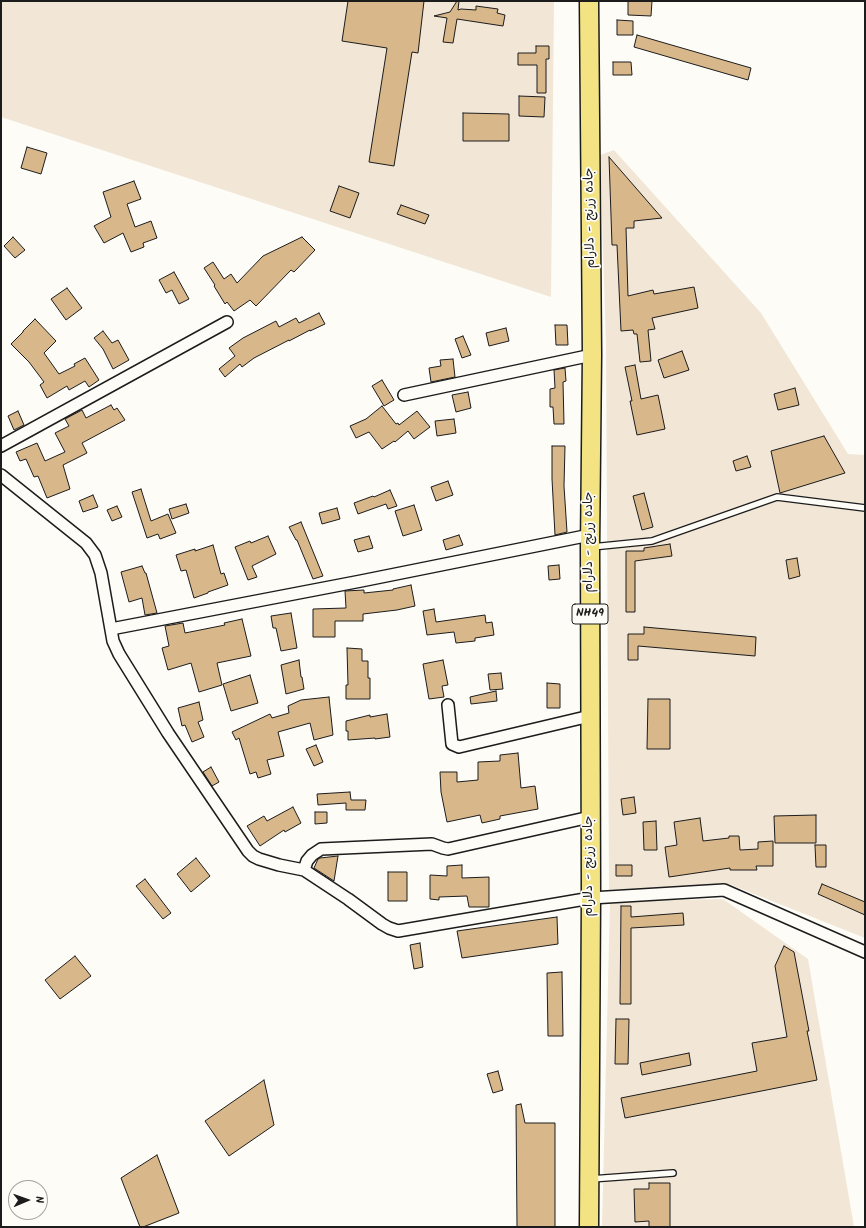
<!DOCTYPE html>
<html>
<head>
<meta charset="utf-8">
<style>
	body { margin:0 }
	#map { position:relative; width:866px; height:1228px; overflow:hidden; background:#fdfcf7; font-family:Kalam,sans-serif }
	canvas { display:block }
	.frame { position:absolute; inset:0; border:2px solid #1c1c1c; pointer-events:none }
	.north { position:absolute; left:8px; top:1180px; width:40px; height:40px; box-sizing:border-box; background:#fdfcf7; border:1px solid #a3a29f; border-radius:50%; rotate:88deg; font-size:11px; font-weight:700; line-height:16px; text-align:center; color:#1c1c1c }
	.north::after { content:''; display:block; margin:auto; width:14px; height:18px; background:#1c1c1c; clip-path:polygon(50% 0,100% 100%,50% 72%,0 100%) }
</style>
</head>
<body>
<div id="map">
<canvas width="866" height="1228"></canvas>
<div class="frame"></div>
<div class="north">N</div>
</div>
<script>
const g = document.querySelector('canvas').getContext('2d');
g.lineJoin = 'round';
function fill(path, color) { g.fillStyle = color; g.fill(path, 'evenodd'); }
const shape = rows => new Path2D(rows.map(r => 'M' + r).join(''));
function strokePath(path, color, width, dash) { g.strokeStyle = color; g.lineWidth = width; g.lineCap = dash ? 'butt' : 'round'; g.setLineDash(dash || []); g.stroke(path); }
function write(font, color, halo, rows, align = 'center') {
  g.font = font + ' Kalam,"Playpen Sans Arabic",sans-serif'; g.lineWidth = 3.5; g.setLineDash([]); g.textBaseline = 'middle'; g.strokeStyle = halo; g.fillStyle = color; for (const [text, x, y, turn = 0] of rows) {
    g.save(); g.translate(x, y); g.rotate((+turn || 0) * Math.PI / 180); g.textAlign = isNaN(turn) ? turn : align; if (halo) g.strokeText(text, 0, 0); g.fillText(text, 0, 0); g.restore();
  }
}
fill(shape([
	[1,1,554,1,551,297,1,117],
	[614,150,761,313,848,454,865,455,865,938,729,884,609,890,606,343,600,155],
	[723,899,808,959,854,1227,602,1227,610,901]
]), '#f2e7d7');
const building = shape([
	[348,1,424,1,418,53,412,52,394,166,369,162,387,48,342,41,348,1],
	[457,1,459,1,458,10,461,9,476,10,476,6,498,9,497,13,505,15,503,26,457,19,453,43,443,42,447,18,434,16,450,12,457,1],
	[628,1,652,1,651,16,628,15,628,1],
	[617,20,633,21,633,35,617,35,617,20],
	[637,35,751,68,748,80,634,47,637,35],
	[536,46,549,46,549,59,546,59,546,93,537,93,537,65,518,65,518,53,536,53,536,46],
	[613,62,631,62,632,75,613,75,613,62],
	[519,96,545,97,544,117,519,116,519,96],
	[463,113,509,114,509,141,463,141,463,113],
	[27,147,47,153,41,174,21,168,27,147],
	[609,157,662,218,634,221,634,228,626,228,628,296,653,290,654,294,694,287,698,308,652,318,655,329,648,330,651,361,640,362,637,334,634,334,633,330,621,331,617,245,612,245,609,157],
	[134,181,141,199,127,204,135,227,151,221,157,238,143,243,144,247,131,252,123,233,104,243,94,226,111,217,103,192,134,181],
	[339,186,359,193,350,218,330,211,339,186],
	[401,205,429,215,425,224,397,214,401,205],
	[13,237,25,250,15,258,4,246,13,237],
	[302,237,315,250,294,272,291,270,256,306,250,300,234,311,227,302,225,304,214,286,215,285,204,268,213,262,224,279,231,274,237,283,263,256,302,237],
	[174,272,189,299,179,304,172,290,166,293,159,280,174,272],
	[67,288,82,308,66,320,51,299,67,288],
	[319,313,325,324,310,331,310,330,289,341,289,340,254,358,242,367,240,364,225,377,219,369,235,356,229,348,243,338,276,321,279,327,296,318,299,323,319,313],
	[35,319,56,341,44,353,59,374,75,366,74,364,85,358,99,380,89,387,85,381,69,390,67,386,47,398,40,385,44,382,29,362,11,344,23,332,23,331,35,319],
	[555,325,567,325,568,345,556,345,555,325],
	[506,328,509,341,489,346,486,333,506,328],
	[103,331,112,343,118,340,129,360,113,369,103,349,94,338,103,331],
	[463,336,471,355,462,358,455,339,463,336],
	[682,351,689,370,664,378,658,360,682,351],
	[453,359,455,377,431,382,429,368,441,366,440,360,453,359],
	[635,365,641,399,658,395,665,429,637,435,630,401,632,401,625,367,635,365],
	[565,368,566,381,563,382,564,424,554,424,553,407,550,407,550,389,555,388,554,370,565,368],
	[382,380,394,400,384,406,372,386,382,380],
	[795,388,799,405,778,410,774,394,795,388],
	[468,392,471,408,456,412,452,395,468,392],
	[111,405,114,410,117,408,125,420,82,443,87,453,63,465,70,489,47,498,38,476,34,477,26,459,20,461,16,452,37,443,45,461,65,452,55,433,69,426,65,419,82,410,86,418,111,405],
	[382,406,396,424,398,423,399,425,417,411,430,427,414,439,408,431,395,442,394,441,382,449,369,432,356,438,350,426,366,419,382,406],
	[18,411,24,425,14,430,8,416,18,411],
	[454,419,456,433,437,436,435,421,454,419],
	[824,436,845,473,780,493,771,451,824,436],
	[552,446,565,446,564,486,567,532,555,535,552,479,552,446],
	[747,456,751,467,736,471,733,461,747,456],
	[448,481,453,495,436,501,431,487,448,481],
	[141,489,151,521,168,514,176,533,160,539,158,534,147,538,132,492,141,489],
	[390,490,397,506,388,509,386,504,358,514,354,503,373,496,374,497,390,490],
	[644,493,653,527,642,530,633,496,644,493],
	[93,495,98,507,83,512,79,501,93,495],
	[186,504,189,513,172,519,169,509,186,504],
	[414,505,422,530,403,536,395,511,414,505],
	[117,506,122,517,112,521,107,510,117,506],
	[337,508,340,519,322,524,319,513,337,508],
	[301,522,323,576,313,579,297,540,296,540,289,527,301,522],
	[459,535,463,545,446,550,443,540,459,535],
	[268,536,276,554,252,566,257,577,248,580,235,547,250,541,251,543,268,536],
	[369,536,373,548,358,552,354,540,369,536],
	[670,544,672,556,635,561,635,612,626,612,626,551,644,551,644,548,670,544],
	[213,545,221,574,224,573,228,585,208,592,208,593,194,598,186,570,181,571,176,555,195,549,195,551,213,545],
	[797,558,800,576,789,579,786,560,797,558],
	[559,565,560,579,549,580,548,566,559,565],
	[142,566,145,573,146,573,157,613,145,615,142,598,129,602,121,572,142,566],
	[411,585,415,606,397,610,363,614,363,621,335,621,335,637,313,637,313,609,346,608,345,591,364,590,364,593,393,590,393,589,411,585],
	[434,609,436,622,485,615,486,623,492,622,494,635,475,638,475,641,456,643,454,632,427,635,423,611,434,609],
	[291,613,297,648,281,651,276,628,273,628,271,616,291,613],
	[242,619,251,656,217,663,222,685,199,692,191,663,168,670,162,648,169,646,165,626,183,623,185,633,225,625,224,623,242,619],
	[644,627,756,637,755,656,638,646,638,660,628,660,628,634,644,634,644,627],
	[347,648,362,649,362,661,368,661,368,678,370,678,370,699,346,699,346,685,348,685,347,648],
	[299,660,301,677,302,677,304,689,286,694,281,665,299,660],
	[443,660,448,685,442,686,444,697,429,699,423,664,443,660],
	[501,673,503,689,490,690,488,674,501,673],
	[250,675,258,703,231,711,223,684,250,675],
	[547,683,560,684,560,708,547,708,547,683],
	[496,691,497,701,471,704,470,697,496,691],
	[329,697,333,735,314,740,310,723,278,732,284,756,267,760,271,774,258,778,256,772,250,774,239,738,236,740,232,732,270,714,272,718,289,713,288,706,301,700,329,697],
	[648,699,670,699,670,749,647,749,648,699],
	[199,702,203,720,198,722,204,737,192,742,185,725,182,726,178,708,199,702],
	[387,714,390,737,375,739,375,738,348,740,348,731,346,731,346,721,370,715,370,717,387,714],
	[316,745,323,762,314,766,306,749,316,745],
	[518,753,521,788,535,786,538,809,500,816,500,819,482,823,480,815,447,822,441,792,440,772,457,772,457,782,478,780,478,762,500,761,500,755,518,753],
	[211,767,219,782,212,786,203,772,211,767],
	[350,792,351,800,366,800,365,810,346,810,346,803,318,805,317,794,350,792],
	[634,797,636,813,623,815,621,799,634,797],
	[293,807,301,823,285,832,284,830,260,846,247,826,264,816,267,821,293,807],
	[315,812,327,812,327,823,315,824,315,812],
	[816,815,816,843,775,843,774,816,816,815],
	[700,818,703,841,729,838,729,836,739,836,740,850,758,849,758,842,773,841,773,866,756,866,757,870,730,870,730,868,669,877,665,847,677,845,674,822,700,818],
	[656,821,657,850,644,850,643,822,656,821],
	[815,845,826,845,826,867,816,867,815,845],
	[338,856,334,881,314,868,318,859,320,858,338,856],
	[196,858,210,876,191,892,177,874,196,858],
	[462,865,462,878,489,877,489,907,469,907,467,896,439,897,439,900,430,899,430,875,447,876,447,866,462,865],
	[616,865,632,865,632,876,616,876,616,865],
	[388,872,407,872,407,901,388,901,388,872],
	[145,879,171,913,163,919,136,886,145,879],
	[822,884,865,902,865,915,818,894,822,884],
	[621,906,631,906,631,917,683,913,684,925,631,928,631,1004,620,1004,621,906],
	[557,917,558,944,462,958,457,931,557,917],
	[420,943,423,967,414,969,410,945,420,943],
	[784,946,794,952,809,1031,807,1031,817,1080,625,1118,621,1098,757,1071,752,1043,787,1037,775,966,784,946],
	[75,956,91,976,60,999,45,980,75,956],
	[562,972,563,1036,548,1036,547,973,562,972],
	[616,1019,629,1019,628,1064,615,1064,616,1019],
	[689,1053,691,1065,642,1075,640,1063,689,1053],
	[498,1071,503,1090,493,1093,487,1074,498,1071],
	[264,1080,274,1125,229,1156,205,1121,264,1080],
	[521,1104,525,1123,555,1123,555,1227,517,1227,516,1105,521,1104],
	[157,1155,179,1213,143,1227,140,1227,121,1178,157,1155],
	[649,1183,670,1183,670,1227,649,1227,649,1221,635,1222,634,1189,649,1189,649,1183]
]);
fill(building, '#d8b78b');
strokePath(building, '#1c1c1c', 1);
const service = shape([
	[592,547,652,541,777,497,865,508],
	[591,1179,673,1173]
]);
const minor = shape([
	[404,395,592,355],
	[1,446,227,322],
	[1,475,86,543,95,555,101,573,113,641,119,654,168,733,248,851,253,856,259,859,279,865,304,870,348,899,382,924,389,928,398,931,591,898,724,890,865,952],
	[111,629,361,581,590,535],
	[448,705,452,744,459,747,590,716],
	[304,870,307,861,312,855,321,849,432,844,443,848,448,849,590,817]
]);
const trunk = shape([
	[589,1227,591,898,590,547,592,355,589,1]
]);
strokePath(service, '#1c1c1c', 8);
strokePath(minor, '#1c1c1c', 14);
strokePath(trunk, '#1c1c1c', 21);
strokePath(service, '#fdfcf7', 5.5);
strokePath(minor, '#fdfcf7', 11);
strokePath(trunk, '#f4e382', 18);
for (const [x, y, w] of [
	[590,614,36]
]) { const box = new Path2D(); box.roundRect(x - w / 2, y - 10, w, 20, 3); g.fillStyle = '#fdfcf7'; g.fill(box); strokePath(box, '#1c1c1c', 1); }
write('bold 12px', '#1c1c1c', null, [
	["NH49",590,614]
]);
write('13px', '#1c1c1c', '#fdfcf7', [
	["جاده زرنج - دلارام",591,218,-91],
	["جاده زرنج - دلارام",590,542,-90],
	["جاده زرنج - دلارام",590,866,-90]
]);
</script>
</body>
</html>
